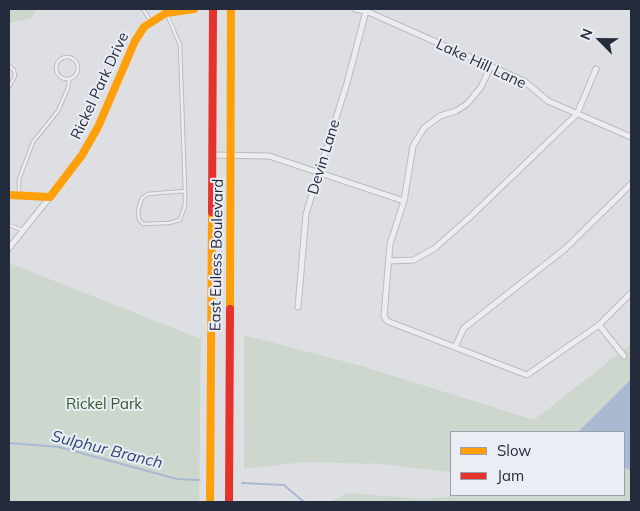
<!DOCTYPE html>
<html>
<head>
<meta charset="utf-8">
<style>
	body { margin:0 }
	#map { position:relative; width:640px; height:511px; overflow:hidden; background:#dedfe3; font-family:Mulish,sans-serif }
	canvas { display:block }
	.frame { position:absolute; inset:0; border:10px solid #242b3d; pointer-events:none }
	.legend { position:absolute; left:450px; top:431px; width:175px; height:65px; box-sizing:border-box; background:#eaedf4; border:1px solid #9b9fab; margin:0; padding:6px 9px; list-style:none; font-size:15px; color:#242b3d }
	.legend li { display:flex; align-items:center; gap:10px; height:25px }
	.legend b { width:25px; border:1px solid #9b9fab }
	.north { position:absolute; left:575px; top:15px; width:50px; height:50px; -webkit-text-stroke:4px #eaedf4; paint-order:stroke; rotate:293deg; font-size:14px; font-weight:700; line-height:20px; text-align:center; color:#242b3d }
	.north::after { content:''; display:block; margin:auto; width:18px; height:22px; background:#242b3d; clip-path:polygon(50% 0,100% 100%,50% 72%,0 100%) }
</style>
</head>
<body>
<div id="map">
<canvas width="640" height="511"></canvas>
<div class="frame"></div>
<ul class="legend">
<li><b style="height:6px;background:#ff9f0a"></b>Slow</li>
<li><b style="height:6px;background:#e5322d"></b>Jam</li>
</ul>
<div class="north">N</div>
</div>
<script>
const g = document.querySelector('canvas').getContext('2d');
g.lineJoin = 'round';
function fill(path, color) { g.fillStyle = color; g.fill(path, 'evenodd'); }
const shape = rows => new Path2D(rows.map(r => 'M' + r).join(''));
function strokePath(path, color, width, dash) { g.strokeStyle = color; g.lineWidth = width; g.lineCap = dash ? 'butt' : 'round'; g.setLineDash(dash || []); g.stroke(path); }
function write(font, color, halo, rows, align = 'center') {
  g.font = font + ' Mulish,sans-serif'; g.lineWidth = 4; g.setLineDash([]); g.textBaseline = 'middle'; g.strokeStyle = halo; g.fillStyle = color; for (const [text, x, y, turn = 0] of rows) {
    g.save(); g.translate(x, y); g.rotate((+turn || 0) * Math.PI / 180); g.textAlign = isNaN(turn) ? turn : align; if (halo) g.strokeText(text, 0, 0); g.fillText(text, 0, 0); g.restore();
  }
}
fill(shape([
	[9,9,37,9,32,18,9,23],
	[9,263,201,339,199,502,9,502],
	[244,335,365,367,534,420,631,344,631,379,578,432,451,432,451,472,380,464,305,462,244,469],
	[624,467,631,471,631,502,330,502,348,493,422,499,466,495,624,495]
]), '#cdd7cd');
fill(shape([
	[631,379,631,471,624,467,624,432,578,432]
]), '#a9b9d2');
strokePath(shape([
	[9,443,59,447,177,479,200,480],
	[242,483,284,485,304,502]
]), '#a9b9d2', 2);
const lane = shape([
	[143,9,150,20],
	[167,14,180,45,185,191,185,205,180,220,169,223,143,224,139,219,138,210,142,198,148,194,185,191],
	'56 68a11 11 0 1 1 22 0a11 11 0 1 1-22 0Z',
	[9,66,14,70,15,76,9,87],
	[19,194,19,179,33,142,58,111,68,88,69,80],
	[9,225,22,230]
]);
const street = shape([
	[355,9,366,11,524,81,548,101,631,137],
	[491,66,481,87,467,104,456,111,440,116,424,128,413,146,404,201,390,244,384,316,387,321,527,375,599,325,631,293],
	[212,155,269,156,404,201],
	[9,248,50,197],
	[389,261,414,260,435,248,470,217,577,114,596,69],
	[298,307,306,214,347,83,366,11],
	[599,325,624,356],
	[455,347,464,328,565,249,631,184]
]);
strokePath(lane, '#bbbcc1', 4.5);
strokePath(street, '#bbbcc1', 7);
strokePath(lane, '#ededf0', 2.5);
strokePath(street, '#ededf0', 5);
strokePath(shape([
	[9,195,50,197,82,155,98,127,135,41,144,27,166,13,194,9],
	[230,309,231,9],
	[210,502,212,212]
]), '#ff9f0a', 8);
strokePath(shape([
	[212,212,213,9],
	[229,502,230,309]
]), '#e5322d', 8);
write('15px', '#242b3d', '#eaedf4', [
	["Lake Hill Lane",481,64,25],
	["Rickel Park Drive",100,86,-65],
	["Devin Lane",324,157,-73],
	["East Euless Boulevard",217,255,-89]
]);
write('15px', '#355a30', '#eaedf4', [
	["Rickel Park",104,404]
]);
write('italic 16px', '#2c4673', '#eaedf4', [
	["Sulphur Branch",107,450,14]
]);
</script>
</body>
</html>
